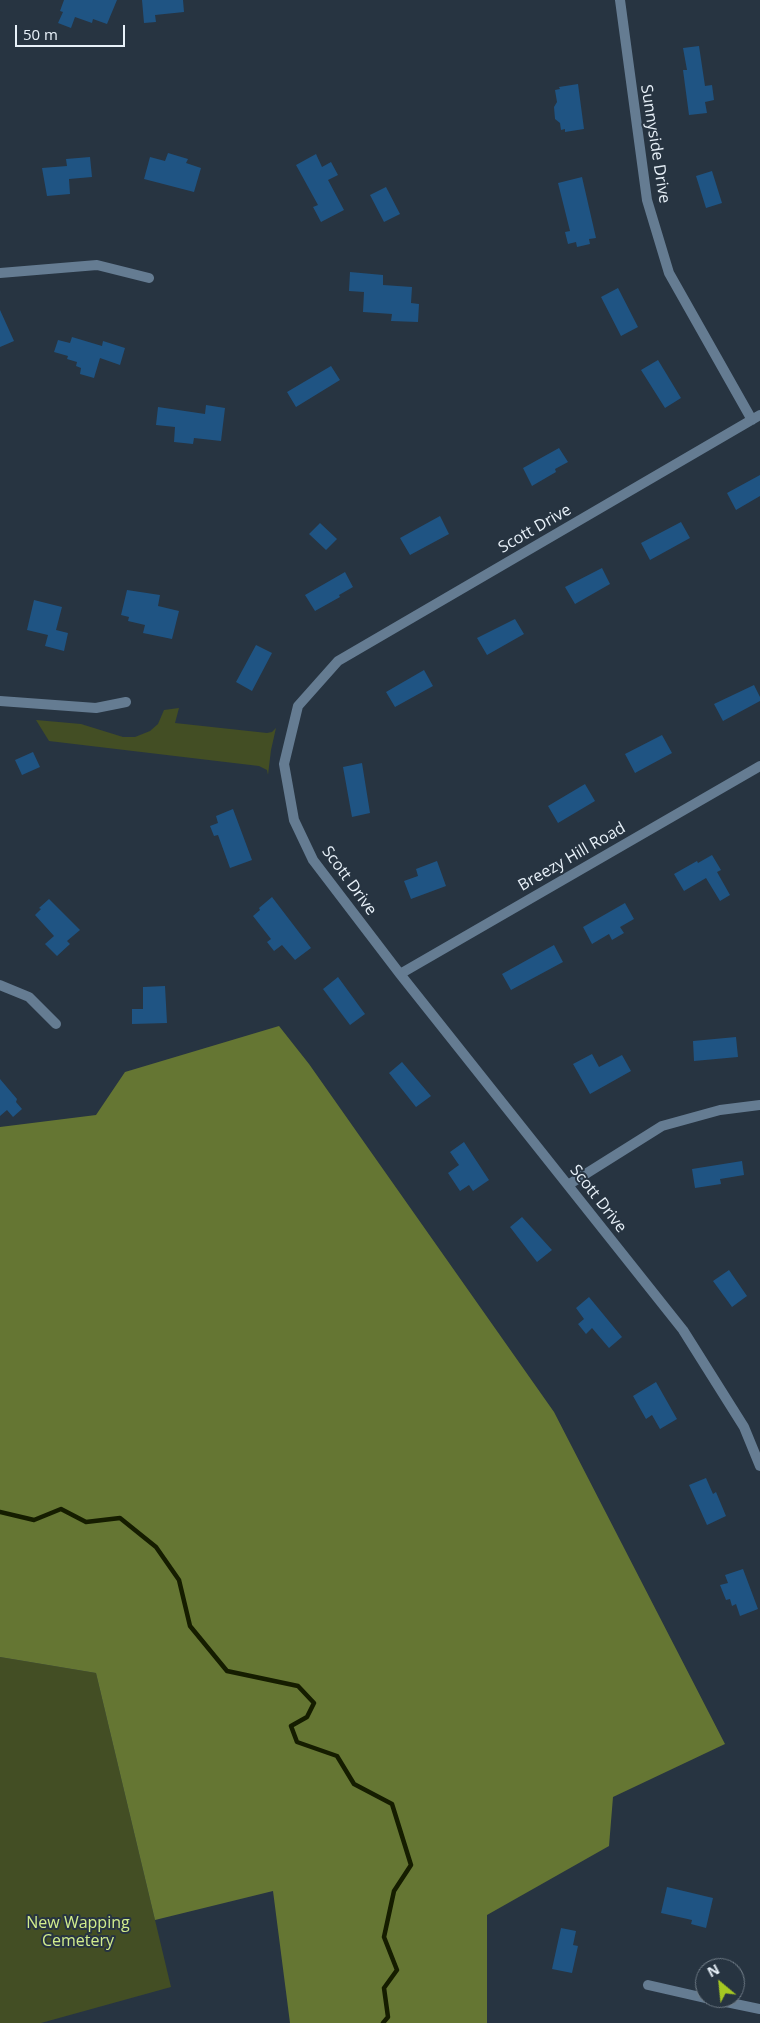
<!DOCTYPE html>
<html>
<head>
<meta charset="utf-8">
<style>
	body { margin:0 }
	#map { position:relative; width:760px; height:2023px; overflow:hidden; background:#273441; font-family:"Open Sans",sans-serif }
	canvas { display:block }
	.north { position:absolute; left:695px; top:1958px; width:50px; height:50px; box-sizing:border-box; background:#273441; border:1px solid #74808b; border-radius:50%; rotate:332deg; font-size:14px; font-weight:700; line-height:20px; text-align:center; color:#e8f1f9 }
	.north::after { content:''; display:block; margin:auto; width:18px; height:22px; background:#a6c822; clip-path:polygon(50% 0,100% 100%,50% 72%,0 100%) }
	.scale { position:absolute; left:15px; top:25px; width:110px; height:22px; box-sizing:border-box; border:2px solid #e8f1f9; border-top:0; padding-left:6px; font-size:15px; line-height:18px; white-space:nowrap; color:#e8f1f9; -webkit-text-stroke:4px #273441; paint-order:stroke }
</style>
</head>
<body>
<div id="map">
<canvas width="760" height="2023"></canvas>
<div class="north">N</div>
<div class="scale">50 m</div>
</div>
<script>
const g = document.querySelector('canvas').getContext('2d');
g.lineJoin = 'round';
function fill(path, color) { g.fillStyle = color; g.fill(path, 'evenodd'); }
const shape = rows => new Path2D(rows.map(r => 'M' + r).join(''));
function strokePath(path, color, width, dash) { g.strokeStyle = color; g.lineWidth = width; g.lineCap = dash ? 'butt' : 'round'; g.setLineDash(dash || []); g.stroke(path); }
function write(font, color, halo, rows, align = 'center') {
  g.font = font + ' "Open Sans",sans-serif'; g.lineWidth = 4; g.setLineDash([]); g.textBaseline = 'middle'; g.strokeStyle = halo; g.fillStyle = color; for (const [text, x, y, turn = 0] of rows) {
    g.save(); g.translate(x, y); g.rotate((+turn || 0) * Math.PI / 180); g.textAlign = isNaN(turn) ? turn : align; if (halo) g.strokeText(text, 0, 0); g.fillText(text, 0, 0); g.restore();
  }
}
fill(shape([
	[179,708,175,723,267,733,272,732,276,728,271,750,268,775,267,770,259,766,49,741,36,720,81,724,123,737,135,737,150,731,158,724,164,710],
	[0,1657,96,1673,171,1987,41,2023,0,2023]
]), '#434e24');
fill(shape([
	[279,1026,309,1064,554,1412,725,1744,613,1797,609,1846,487,1915,487,2023,290,2023,273,1891,155,1920,96,1673,0,1657,0,1127,96,1115,125,1072]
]), '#657633');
strokePath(shape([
	[0,1512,34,1520,61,1509,86,1522,120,1518,156,1547,179,1580,190,1626,227,1671,298,1686,314,1703,307,1717,291,1726,297,1742,337,1756,354,1784,392,1804,411,1865,394,1891,384,1937,397,1970,384,1988,388,2017,383,2023]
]), '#151d00', 4.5);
fill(shape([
	[64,0,117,0,107,24,93,19,92,23,75,17,71,28,58,23,63,12,60,11],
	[142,0,183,0,184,12,155,15,156,22,144,23],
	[699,46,705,86,712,85,714,100,705,102,707,113,689,115,683,70,687,70,683,48],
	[578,84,584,129,565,132,565,129,561,130,560,123,555,119,554,107,557,102,555,90,560,89,559,87],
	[168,153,188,159,186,163,201,168,194,192,144,179,150,157,165,161],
	[316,154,322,167,331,162,338,175,328,180,344,210,321,222,313,207,318,205,296,165],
	[90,157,92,177,69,179,70,194,47,196,42,168,67,166,66,159],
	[712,171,722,203,706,208,696,176],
	[582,177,596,238,589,239,590,244,577,247,576,242,568,244,565,232,570,231,558,183],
	[386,187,400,214,384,222,370,195],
	[350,272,383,275,383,285,412,287,411,303,419,304,418,322,391,321,392,314,363,312,364,292,349,291],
	[618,288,638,327,621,336,601,297],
	[0,310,14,341,0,347],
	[72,337,102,346,103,341,125,348,120,365,100,358,94,378,80,374,81,368,76,366,77,362,67,359,68,356,54,352,58,340,70,343],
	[658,360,681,398,665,408,641,370],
	[331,366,340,380,296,407,287,392],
	[206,405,225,408,221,441,194,438,193,444,174,442,175,427,156,425,158,407,205,414],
	[559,448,568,462,555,469,556,472,532,486,523,468],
	[760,475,760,496,736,510,727,493],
	[440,516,449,534,410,555,400,538],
	[681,522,690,538,650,560,641,543],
	[320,523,337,539,326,550,309,534],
	[602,568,610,584,575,604,565,587],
	[345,572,353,587,339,595,340,597,315,611,305,595],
	[127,590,160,595,158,606,179,611,172,639,143,633,145,625,128,621,129,617,121,615],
	[34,600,62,607,56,630,68,633,64,651,45,646,48,635,27,630],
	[515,619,524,634,487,655,477,638],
	[256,645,272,653,252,691,236,682],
	[424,670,433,686,395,707,386,692],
	[754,685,760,697,760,701,723,721,714,704],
	[662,735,672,753,635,773,625,754],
	[33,752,40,767,22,775,15,760],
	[362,763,370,813,352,817,343,767],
	[585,784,595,801,558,823,548,806],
	[233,809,252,860,230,868,218,835,214,836,210,826,218,823,216,816],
	[712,855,721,870,717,872,730,895,720,901,706,878,684,891,674,874,697,861,698,863],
	[437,861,446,886,411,899,404,881,418,876,416,869],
	[272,897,311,948,295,960,282,945,274,951,267,942,271,939,253,916,260,910,259,908],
	[49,899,80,930,67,941,70,944,57,956,45,944,54,936,35,915,41,909,39,908],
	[625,903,634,919,620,927,624,933,612,940,609,934,592,944,583,927],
	[554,945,563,962,511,990,502,974],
	[338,977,365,1014,350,1025,323,989],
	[165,986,167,1023,132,1024,132,1009,143,1009,143,987],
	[736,1037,738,1057,694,1061,693,1041],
	[592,1054,599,1067,622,1055,631,1071,590,1094,573,1064],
	[402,1062,431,1096,416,1107,389,1073],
	[0,1079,17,1099,16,1102,22,1109,13,1117,7,1110,0,1116],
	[464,1142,489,1180,473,1191,469,1185,460,1191,448,1173,459,1165,450,1152],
	[742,1161,744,1175,720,1179,721,1184,695,1188,692,1169],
	[522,1217,552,1250,537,1262,510,1227],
	[729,1270,747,1296,732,1307,713,1281],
	[589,1297,622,1337,609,1348,592,1328,586,1334,578,1324,584,1319,576,1308],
	[656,1382,677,1419,660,1429,652,1415,646,1419,633,1396],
	[706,1478,713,1494,716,1492,726,1516,707,1525,689,1485],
	[743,1569,758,1609,740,1616,736,1604,732,1606,730,1599,726,1600,720,1585,728,1583,725,1575],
	[667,1887,713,1898,706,1928,691,1924,692,1920,661,1913],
	[561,1928,576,1931,573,1945,578,1946,572,1973,552,1969]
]), '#1f5483');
strokePath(shape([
	[620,0,647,200,669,273,752,420],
	[0,273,97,265,149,278],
	[760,415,338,661,298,706,284,764,294,820,313,860,400,974,683,1330,744,1427,760,1466],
	[0,701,96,708,126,702],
	[400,974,760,766],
	[0,985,29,997,56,1024],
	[568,1185,662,1126,720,1110,760,1105],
	[648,1985,705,1998],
	[707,1998,760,2009]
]), '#657c92', 10);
write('16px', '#e8f1f9', '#273441', [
	["Sunnyside Drive",655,144,81],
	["Scott Drive",535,529,-30],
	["Breezy Hill Road",572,857,-30],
	["Scott Drive",349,881,54],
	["Scott Drive",598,1199,52]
]);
write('16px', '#d2ed8d', '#273441', [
	["New Wapping",78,1923],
	["Cemetery",78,1941]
]);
</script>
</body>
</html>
